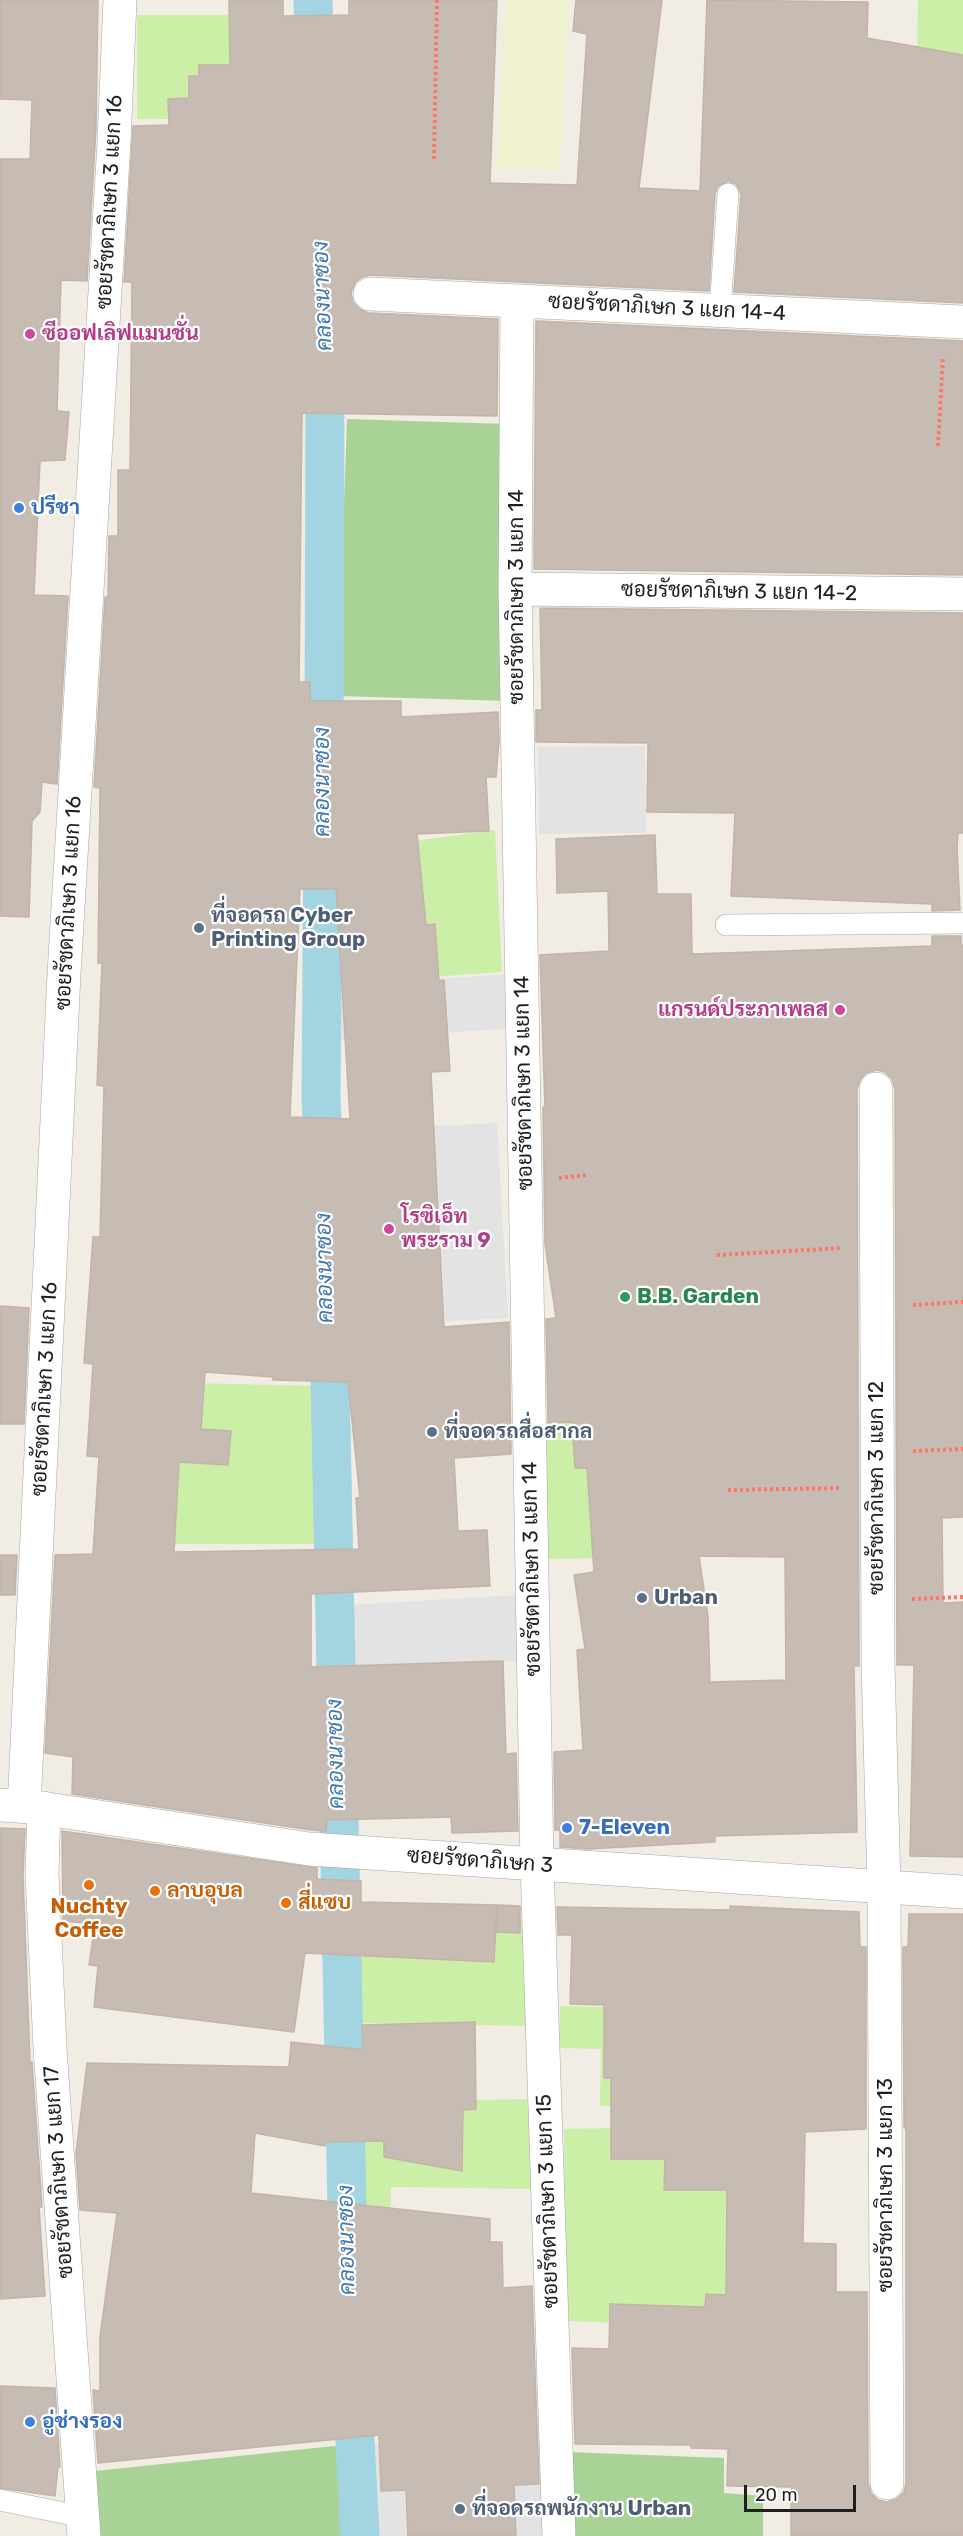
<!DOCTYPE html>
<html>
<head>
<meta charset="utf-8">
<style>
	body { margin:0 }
	#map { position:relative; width:963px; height:2536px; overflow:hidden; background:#f1ede5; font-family:Rubik,sans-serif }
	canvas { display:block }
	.scale { position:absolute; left:744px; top:2485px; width:112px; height:27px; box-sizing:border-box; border:3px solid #1f1f1f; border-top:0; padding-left:8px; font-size:18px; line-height:21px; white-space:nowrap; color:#1f1f1f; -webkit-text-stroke:4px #fff; paint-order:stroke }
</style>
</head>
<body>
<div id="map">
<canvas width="963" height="2536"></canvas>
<div class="scale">20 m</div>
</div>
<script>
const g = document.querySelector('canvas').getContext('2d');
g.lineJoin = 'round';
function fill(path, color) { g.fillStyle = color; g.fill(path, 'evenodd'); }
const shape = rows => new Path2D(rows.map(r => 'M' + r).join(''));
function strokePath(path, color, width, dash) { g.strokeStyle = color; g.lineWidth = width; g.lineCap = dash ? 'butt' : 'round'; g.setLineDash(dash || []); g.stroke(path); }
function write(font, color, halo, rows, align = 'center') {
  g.font = font + ' Rubik,Sarabun,sans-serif'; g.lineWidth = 4.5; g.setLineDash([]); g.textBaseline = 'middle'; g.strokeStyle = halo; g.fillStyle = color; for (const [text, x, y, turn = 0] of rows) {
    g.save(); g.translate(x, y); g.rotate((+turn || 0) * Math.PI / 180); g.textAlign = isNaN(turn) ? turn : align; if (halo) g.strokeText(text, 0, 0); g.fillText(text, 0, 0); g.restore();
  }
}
fill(shape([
	[506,0,569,0,560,170,497,168]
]), '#eff1cf');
fill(shape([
	[918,0,963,0,963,61,917,54],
	[137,15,240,15,240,119,137,119],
	[495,830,502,972,430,977,413,841],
	[194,1383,319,1386,324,1544,164,1544],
	[623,1421,626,1558,544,1559,542,1423],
	[357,1917,533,1921,535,2026,355,2023],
	[560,2006,643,2008,641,2107,600,2106,601,2049,559,2048],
	[536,2099,538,2189,391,2187,390,2250,361,2249,356,2102],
	[726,2126,729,2327,565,2321,564,2129]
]), '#cbefa7');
fill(shape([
	[347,419,508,424,509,701,337,696],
	[344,2445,349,2536,90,2536,85,2472],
	[568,2452,724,2458,724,2493,763,2496,763,2536,571,2536]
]), '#a9d396');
fill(shape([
	[645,746,646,833,539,834,538,747],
	[509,974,513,1028,341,1040,337,986],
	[497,1123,508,1318,445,1321,435,1126],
	[516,1595,521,1661,352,1666,351,1605],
	[372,2443,543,2443,546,2536,377,2536]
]), '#e3e3e3');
strokePath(shape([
	[313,0,315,70],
	[324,753,325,359],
	[323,836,321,1098,324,1170],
	[329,1328,348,2256],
	[352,2384,360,2536]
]), '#a2d4e2', 39);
const building = shape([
	[0,0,98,0,96,127,87,281,61,280,57,411,69,412,65,460,40,461,34,595,68,596,57,784,42,782,40,812,32,821,29,917,0,916,0,159,30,159,32,100,0,99,0,0],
	[229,0,283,0,283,16,349,15,349,0,497,0,490,183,577,185,587,34,573,31,576,0,662,0,639,188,700,191,707,0,868,2,867,38,963,55,963,303,734,292,741,194,736,184,728,181,718,186,715,193,709,291,371,275,362,277,355,283,351,293,353,302,359,309,369,313,498,319,497,416,302,413,299,682,310,682,310,701,401,701,401,717,498,712,499,741,496,777,486,777,489,831,417,834,426,925,435,924,439,981,444,980,450,1071,431,1072,444,1327,509,1322,511,1454,454,1458,458,1531,487,1530,490,1586,311,1594,311,1667,503,1661,506,1754,516,1753,518,1831,452,1833,451,1817,327,1820,326,1831,311,1830,72,1794,73,1757,45,1753,55,1555,93,1554,99,1457,87,1456,93,1364,84,1363,93,1237,100,1237,104,1086,97,1085,102,963,98,963,100,788,94,787,105,597,108,597,109,536,118,536,118,470,130,470,132,282,124,282,133,126,169,125,168,99,189,98,189,76,199,76,199,65,230,65,229,0],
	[300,889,336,889,350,1119,290,1117,300,889],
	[205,1372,273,1377,273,1380,348,1382,360,1498,356,1498,359,1549,174,1552,179,1462,228,1465,231,1431,201,1429,205,1372],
	[536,321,963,341,963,575,534,569,536,321],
	[540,608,963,613,963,833,958,833,957,848,960,910,932,911,932,904,731,896,735,813,647,812,648,743,536,742,536,710,542,710,540,608],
	[655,835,657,894,691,894,692,954,932,946,932,936,961,936,961,945,963,945,963,1517,942,1518,943,1603,963,1602,963,1857,910,1856,914,1665,897,1665,897,1663,895,1089,892,1079,885,1072,877,1070,866,1073,860,1080,857,1089,859,1666,854,1666,857,1832,715,1836,715,1842,588,1849,560,1847,560,1830,555,1830,554,1752,583,1750,577,1650,585,1649,574,1575,594,1572,587,1468,575,1468,572,1422,548,1423,546,1319,556,1318,545,1244,543,1107,545,1107,540,955,609,951,608,891,557,893,556,839,655,835],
	[699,1556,785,1557,786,1680,710,1682,708,1616,699,1556],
	[0,1306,29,1308,24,1424,0,1424,0,1306],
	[0,1555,17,1555,15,1595,0,1595,0,1555],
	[0,1828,25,1829,23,1875,30,2062,32,2062,42,2207,39,2207,45,2296,0,2299,0,1828],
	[62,1831,317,1868,317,1879,361,1881,361,1902,497,1905,494,1962,305,1953,294,2032,94,2007,98,1966,89,1965,95,1924,63,1921,62,1831],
	[497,1905,520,1906,520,1933,496,1932,497,1905],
	[730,1906,859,1912,860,1947,866,1947,866,2129,805,2132,803,2243,836,2244,836,2292,867,2292,868,2483,871,2493,878,2500,887,2502,897,2499,904,2492,906,2483,906,2127,904,2128,903,1947,908,1947,909,1914,963,1914,963,2536,791,2536,791,2487,727,2486,728,2449,691,2448,691,2445,575,2444,572,2348,609,2349,610,2304,705,2307,706,2294,726,2295,727,2190,664,2190,665,2159,611,2159,611,2078,604,2078,604,2005,570,2004,572,1935,558,1935,557,1907,730,1910,730,1906],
	[475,2022,476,2109,463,2110,462,2171,384,2157,384,2141,325,2142,325,2146,255,2133,251,2193,490,2219,490,2242,502,2242,503,2288,532,2286,539,2484,514,2485,516,2536,408,2536,406,2490,381,2491,379,2435,98,2463,93,2390,100,2391,100,2336,117,2213,80,2210,76,2153,87,2063,289,2067,291,2042,363,2050,362,2025,475,2022],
	[0,2386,55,2388,60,2467,58,2467,55,2496,0,2488,0,2386]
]);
fill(building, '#c6bcb4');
strokePath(building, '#c4b3a6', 1.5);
const service = shape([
	[720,311,728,194],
	[726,925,963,923],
	[0,2500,83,2517]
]);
const minor = shape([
	[370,294,963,322],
	[517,301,515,589,537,1865,559,2536],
	[515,589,963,594],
	[876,1089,878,1663,884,1886,887,2483],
	[0,1805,34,1807,309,1849,963,1892],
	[24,1807,64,974,114,142,120,0],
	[44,1808,42,1874,50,2048,84,2536]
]);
strokePath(service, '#a6a6a6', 22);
strokePath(minor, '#a6a6a6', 34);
strokePath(shape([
	[434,159,437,0],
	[938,446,943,357],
	[559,1178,588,1175],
	[717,1255,842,1248],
	[913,1305,963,1302],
	[913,1451,963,1449],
	[728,1490,841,1488],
	[912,1599,963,1597]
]), '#ff7668', 4, [3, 3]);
strokePath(service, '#fff', 21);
strokePath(minor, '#fff', 33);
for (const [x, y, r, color] of [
	[30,334,6,"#d1479c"],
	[19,508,6,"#3f7fe0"],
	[199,928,6,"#5c6f8a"],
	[840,1010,6,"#d1479c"],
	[389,1229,6,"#d1479c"],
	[625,1297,6,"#2e9e5b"],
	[432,1432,6,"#5c6f8a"],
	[642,1598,6,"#5c6f8a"],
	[567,1828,6,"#3f7fe0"],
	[89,1885,6,"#e8710a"],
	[155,1891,6,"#e8710a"],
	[286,1903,6,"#e8710a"],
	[30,2422,6,"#3f7fe0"],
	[460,2509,6,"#5c6f8a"]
]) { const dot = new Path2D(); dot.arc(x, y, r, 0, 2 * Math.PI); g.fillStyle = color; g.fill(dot); strokePath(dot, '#fff', 2); }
write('21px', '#1f1f1f', '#fff', [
	["ซอยรัชดาภิเษก 3 แยก 16",110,202,-87],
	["ซอยรัชดาภิเษก 3 แยก 14-4",667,308,3],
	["ซอยรัชดาภิเษก 3 แยก 14-2",739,592,1],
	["ซอยรัชดาภิเษก 3 แยก 14",517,597,-90],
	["ซอยรัชดาภิเษก 3 แยก 16",69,903,-87],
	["ซอยรัชดาภิเษก 3 แยก 14",524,1083,-91],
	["ซอยรัชดาภิเษก 3 แยก 16",45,1389,-87],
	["ซอยรัชดาภิเษก 3 แยก 12",877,1488,-90],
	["ซอยรัชดาภิเษก 3 แยก 14",532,1569,-91],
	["ซอยรัชดาภิเษก 3",480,1861,4],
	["ซอยรัชดาภิเษก 3 แยก 17",59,2172,-94],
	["ซอยรัชดาภิเษก 3 แยก 13",886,2185,-90],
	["ซอยรัชดาภิเษก 3 แยก 15",548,2201,-92]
]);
write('bold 21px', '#b23c85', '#fff', [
	["ซีออฟเลิฟแมนชั่น",42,334],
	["แกรนด์ประภาเพลส",828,1010,"right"],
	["โรซิเอ็ท",401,1217],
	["พระราม 9",401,1241]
], 'left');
write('bold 21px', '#366cbe', '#fff', [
	["ปรีชา",31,508],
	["7-Eleven",579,1828],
	["อู่ช่างรอง",42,2422]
], 'left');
write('bold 21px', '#4e5e75', '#fff', [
	["ที่จอดรถ Cyber",211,916],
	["Printing Group",211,940],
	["ที่จอดรถสื่อสากล",444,1432],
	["Urban",654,1598],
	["ที่จอดรถพนักงาน Urban",472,2509]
], 'left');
write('bold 21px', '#27864d', '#fff', [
	["B.B. Garden",637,1297]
], 'left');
write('bold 21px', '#c56008', '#fff', [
	["ลาบอุบล",167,1891],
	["สี่แซบ",298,1903],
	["Nuchty",89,1907,"center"],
	["Coffee",89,1931,"center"]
], 'left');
write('italic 22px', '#4079b0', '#fff', [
	["คลองนาซอง",323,296,-92],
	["คลองนาซอง",323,782,-90],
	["คลองนาซอง",325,1268,-91],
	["คลองนาซอง",336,1754,-91],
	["คลองนาซอง",347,2240,-91]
]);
</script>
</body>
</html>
